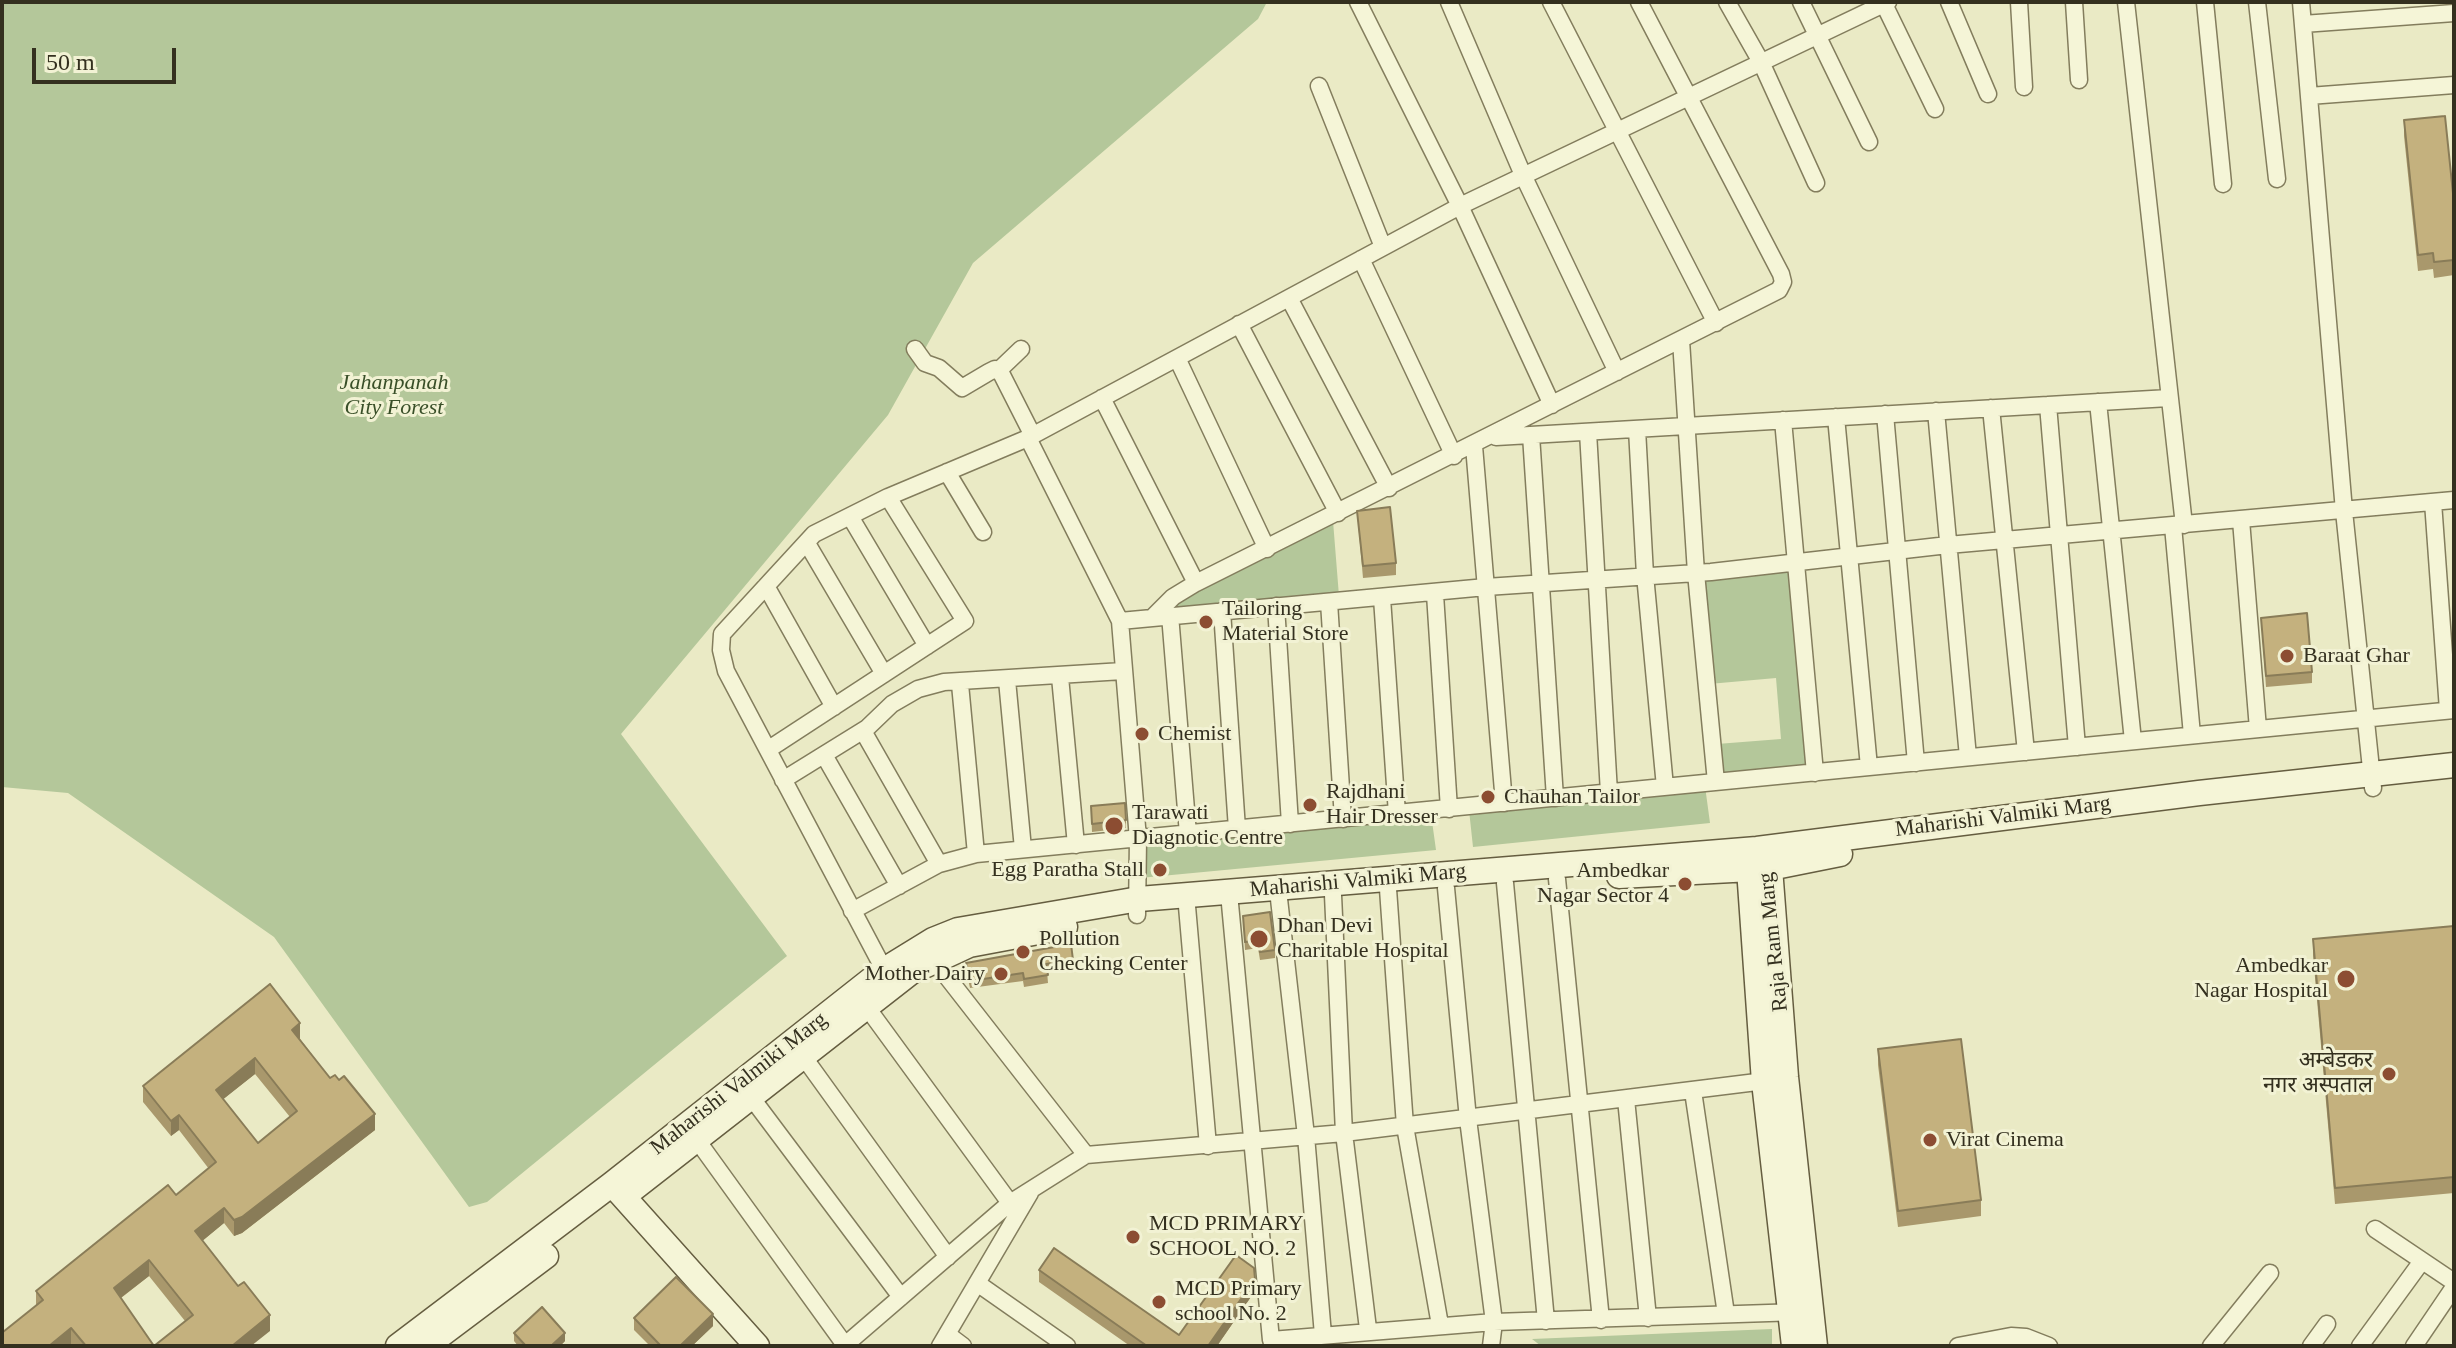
<!DOCTYPE html>
<html>
<head>
<meta charset="utf-8">
<style>
	body { margin:0 }
	#map { position:relative; width:2456px; height:1348px; overflow:hidden; background:#eaeac5; font-family:"Times New Roman",serif }
	canvas { display:block }
	.frame { position:absolute; inset:0; border:4px solid #34301f; pointer-events:none }
	.scale { position:absolute; left:32px; top:48px; width:144px; height:36px; box-sizing:border-box; border:4px solid #34301f; border-top:0; padding-left:10px; font-size:24px; line-height:28px; white-space:nowrap; color:#34301f; -webkit-text-stroke:6px #f2f2d4; paint-order:stroke }
</style>
</head>
<body>
<div id="map">
<canvas width="2456" height="1348"></canvas>
<div class="frame"></div>
<div class="scale">50 m</div>
</div>
<script>
const g = document.querySelector('canvas').getContext('2d');
g.lineJoin = 'round';
function fill(path, color) { g.fillStyle = color; g.fill(path, 'evenodd'); }
const shape = rows => new Path2D(rows.map(r => 'M' + r).join(''));
function strokePath(path, color, width, dash) { g.strokeStyle = color; g.lineWidth = width; g.lineCap = dash ? 'butt' : 'round'; g.setLineDash(dash || []); g.stroke(path); }
function write(font, color, halo, rows, align = 'center') {
  g.font = font + ' "Times New Roman","Noto Sans Devanagari",serif'; g.lineWidth = 6; g.setLineDash([]); g.textBaseline = 'middle'; g.strokeStyle = halo; g.fillStyle = color; for (const [text, x, y, turn = 0] of rows) {
    g.save(); g.translate(x, y); g.rotate((+turn || 0) * Math.PI / 180); g.textAlign = isNaN(turn) ? turn : align; if (halo) g.strokeText(text, 0, 0); g.fillText(text, 0, 0); g.restore();
  }
}
fill(shape([
	[2,2,1267,2,1258,19,973,263,888,415,621,734,787,956,487,1202,469,1207,274,937,68,793,2,787],
	[1333,521,1339,596,1165,610,1176,601],
	[1792,566,1810,769,1720,778,1717,744,1781,739,1776,678,1709,684,1699,576],
	[1705,786,1710,823,1473,847,1469,810],
	[1431,814,1436,850,1140,878,1140,841],
	[1772,1329,1772,1346,1541,1346,1532,1339]
]), '#b4c79a');
const street = shape([
	[1358,2,1460,206,1552,405],
	[1449,2,1523,175,1617,372],
	[1551,2,1716,323],
	[1727,2,1761,62,1816,183],
	[1801,2,1869,142],
	[1883,2,1935,109],
	[1949,2,1988,94],
	[2019,2,2024,87],
	[2074,2,2079,80],
	[2126,2,2184,525],
	[2205,2,2223,184],
	[2257,2,2277,179],
	[2301,2,2344,511,2373,788],
	[2303,24,2454,13],
	[1319,86,1383,247],
	[2309,96,2454,85],
	[1361,259,1454,456],
	[1289,298,1389,488],
	[1239,324,1338,513],
	[1681,340,1696,573,1716,782],
	[915,349,925,363,939,368,962,388,989,372,995,369,1001,373,1033,436],
	[1177,358,1267,549],
	[998,371,1021,349],
	[1102,398,1196,583],
	[2098,402,2133,741],
	[2048,405,2077,747],
	[1991,408,2026,752],
	[1936,411,1968,757],
	[1885,414,1916,763],
	[1836,417,1869,767],
	[1783,420,1815,773],
	[1637,429,1645,575,1665,787],
	[1588,432,1609,793],
	[1531,435,1555,798],
	[1496,437,2169,398],
	[1028,438,1120,621,1138,839,1137,915],
	[1474,446,1504,803],
	[947,472,983,532],
	[2433,502,2448,710],
	[851,518,927,646],
	[2241,520,2258,729],
	[2173,526,2192,735],
	[808,545,884,674],
	[766,586,834,707],
	[1435,594,1449,809],
	[1382,598,1397,814],
	[1329,602,1343,819],
	[1276,606,1290,824],
	[1222,611,1237,829],
	[1170,615,1188,834],
	[1154,616,1173,597,1196,583,1779,290,1783,282,1781,274,1639,2],
	[1120,621,1486,587,1711,572,1948,545,2454,500],
	[1060,677,1076,845],
	[1007,680,1023,849],
	[960,684,976,854],
	[863,731,939,864],
	[769,749,965,621,888,497],
	[824,755,899,886],
	[783,780,867,728,892,704,918,689,944,682,1123,671],
	[1557,879,1601,1320],
	[1505,883,1546,1321],
	[1446,888,1468,1119,1494,1322,1491,1346],
	[1388,889,1405,1126,1440,1325],
	[1186,895,1208,1146],
	[1333,895,1344,1133,1368,1329],
	[1279,899,1306,1136,1323,1335],
	[1230,904,1271,1340,1494,1322,1799,1312],
	[852,911,939,864,976,854,2454,710],
	[930,955,1086,1155],
	[889,979,726,671,721,650,722,634,814,534,888,497,1028,438,1460,206,1888,2],
	[866,1006,1010,1203],
	[803,1056,948,1257],
	[1693,1091,1726,1314],
	[751,1097,901,1297],
	[1626,1099,1648,1318],
	[697,1140,845,1345],
	[2375,1229,2454,1282],
	[977,1283,1067,1346],
	[947,1334,963,1346],
	[844,1346,1010,1203,1086,1155,1344,1133,1773,1080],
	[940,1346,1030,1193],
	[1958,1346,2011,1336,2026,1337,2049,1346],
	[2211,1346,2270,1273],
	[2311,1346,2327,1324],
	[2360,1346,2422,1261],
	[2414,1346,2454,1287]
]);
const secondary = shape([
	[1761,854,1770,868,1786,1077,1815,1346],
	[1755,855,1749,869,1764,1082,1794,1346],
	[1619,876,1770,868,1840,854],
	[612,1184,757,1346],
	[629,1192,911,972,969,945,1065,927],
	[398,1346,612,1184,881,972,933,940,958,930,1139,899,1757,849,2199,793,2454,765],
	[426,1346,546,1256]
]);
strokePath(street, '#837d5d', 19);
strokePath(secondary, '#655d40', 27);
strokePath(street, '#f5f5d7', 16);
strokePath(secondary, '#f5f5d7', 24);
fill(shape([
	[2404,120,2454,203,2454,275,2434,278,2433,269,2418,271,2404,136],
	[1357,511,1396,563,1396,575,1363,578],
	[2261,618,2312,672,2312,683,2266,687],
	[1091,806,1126,820,1126,828,1092,832],
	[1243,916,1275,950,1275,958,1260,960,1258,948,1245,950],
	[2454,926,2454,1193,2335,1204,2313,955,2313,939],
	[1073,960,1073,968,1047,971,1048,983,1024,987,1023,981,970,988,966,970,966,963],
	[300,1038,300,1039,330,1078,375,1130,242,1233,234,1236,224,1223,202,1241,270,1331,185,1321,149,1276,121,1298,154,1346,73,1346,71,1344,69,1346,2,1346,3,1332,36,1306,36,1291,176,1195,209,1169,179,1130,171,1136,143,1102,143,1086],
	[255,1074,290,1117,258,1143,223,1099],
	[1878,1049,1981,1200,1981,1216,1898,1227,1878,1065],
	[1039,1270,1179,1335,1255,1291,1217,1346,1130,1346,1039,1282],
	[634,1318,713,1326,692,1346,650,1346,634,1330],
	[514,1333,565,1341,560,1346,518,1346,514,1341]
]), '#a9986c');
fill(shape([
	[300,1023,300,1038,292,1045,292,1030],
	[255,1058,255,1074,216,1105,216,1090],
	[375,1114,375,1130,242,1233,234,1236,234,1220],
	[179,1115,179,1130,171,1136,171,1121],
	[224,1208,224,1223,195,1247,195,1231],
	[149,1260,149,1276,114,1303,114,1288],
	[1255,1279,1255,1291,1217,1346,1208,1346],
	[713,1314,713,1326,692,1346,680,1346],
	[270,1315,270,1331,251,1346,232,1346],
	[71,1328,71,1344,69,1346,49,1346],
	[565,1333,565,1341,560,1346,551,1346]
]), '#897c58');
const building = shape([
	[2445,116,2454,203,2454,260,2434,262,2433,253,2418,255,2404,120,2445,116],
	[1390,507,1396,563,1363,566,1357,511,1390,507],
	[2307,613,2312,672,2266,676,2261,618,2307,613],
	[1125,803,1126,820,1092,824,1091,806,1125,803],
	[1270,912,1275,950,1260,952,1258,940,1245,942,1243,916,1270,912],
	[2454,926,2454,1177,2335,1188,2313,939,2454,926],
	[1071,944,1073,960,1046,964,1048,975,1024,979,1023,973,970,981,966,963,1071,944],
	[270,984,300,1023,292,1030,330,1078,335,1075,339,1080,344,1076,375,1114,242,1217,234,1220,224,1208,195,1231,238,1286,244,1282,270,1315,232,1346,154,1346,193,1315,149,1260,114,1288,154,1346,86,1346,71,1328,49,1346,2,1346,2,1331,3,1332,43,1300,36,1291,168,1185,176,1195,216,1162,179,1115,171,1121,143,1086,270,984],
	[255,1058,297,1111,258,1143,216,1090,255,1058],
	[1961,1039,1981,1200,1898,1211,1878,1049,1961,1039],
	[1054,1248,1179,1335,1236,1255,1254,1268,1255,1279,1208,1346,1147,1346,1039,1270,1054,1248],
	[676,1277,713,1314,680,1346,661,1346,634,1318,676,1277],
	[542,1307,565,1333,551,1346,526,1346,514,1333,542,1307]
]);
fill(building, '#c4b17e');
strokePath(building, '#897c58', 2);
for (const [x, y, r, color] of [
	[1206,622,8,"#8c4d32"],
	[2287,656,8,"#8c4d32"],
	[1142,734,8,"#8c4d32"],
	[1488,797,8,"#8c4d32"],
	[1310,805,8,"#8c4d32"],
	[1114,826,10,"#8c4d32"],
	[1160,870,8,"#8c4d32"],
	[1685,884,8,"#8c4d32"],
	[1259,939,10,"#8c4d32"],
	[1023,952,8,"#8c4d32"],
	[1001,974,8,"#8c4d32"],
	[2346,979,10,"#8c4d32"],
	[2389,1074,8,"#8c4d32"],
	[1930,1140,8,"#8c4d32"],
	[1133,1237,8,"#8c4d32"],
	[1159,1302,8,"#8c4d32"]
]) { const dot = new Path2D(); dot.arc(x, y, r, 0, 2 * Math.PI); g.fillStyle = color; g.fill(dot); strokePath(dot, '#f2f2d4', 3); }
write('italic 22px', '#394f28', '#f2f2d4', [
	["Jahanpanah",394,383],
	["City Forest",394,408]
]);
write('22px', '#34301f', '#f2f2d4', [
	["Tailoring",1222,609],
	["Material Store",1222,634],
	["Baraat Ghar",2303,656],
	["Chemist",1158,734],
	["Rajdhani",1326,792],
	["Hair Dresser",1326,817],
	["Chauhan Tailor",1504,797],
	["Tarawati",1132,813],
	["Diagnotic Centre",1132,838],
	["Egg Paratha Stall",1144,870,"right"],
	["Ambedkar",1669,871,"right"],
	["Nagar Sector 4",1669,896,"right"],
	["Dhan Devi",1277,926],
	["Charitable Hospital",1277,951],
	["Pollution",1039,939],
	["Checking Center",1039,964],
	["Ambedkar",2328,966,"right"],
	["Nagar Hospital",2328,991,"right"],
	["Mother Dairy",985,974,"right"],
	["अम्बेडकर",2373,1061,"right"],
	["नगर अस्पताल",2373,1086,"right"],
	["Virat Cinema",1946,1140],
	["MCD PRIMARY",1149,1224],
	["SCHOOL NO. 2",1149,1249],
	["MCD Primary",1175,1289],
	["school No. 2",1175,1314]
], 'left');
write('22px', '#34301f', '#f2f2d4', [
	["Maharishi Valmiki Marg",2003,817,-7],
	["Maharishi Valmiki Marg",1358,881,-5],
	["Raja Ram Marg",1774,942,-96],
	["Maharishi Valmiki Marg",739,1084,-38]
]);
</script>
</body>
</html>
